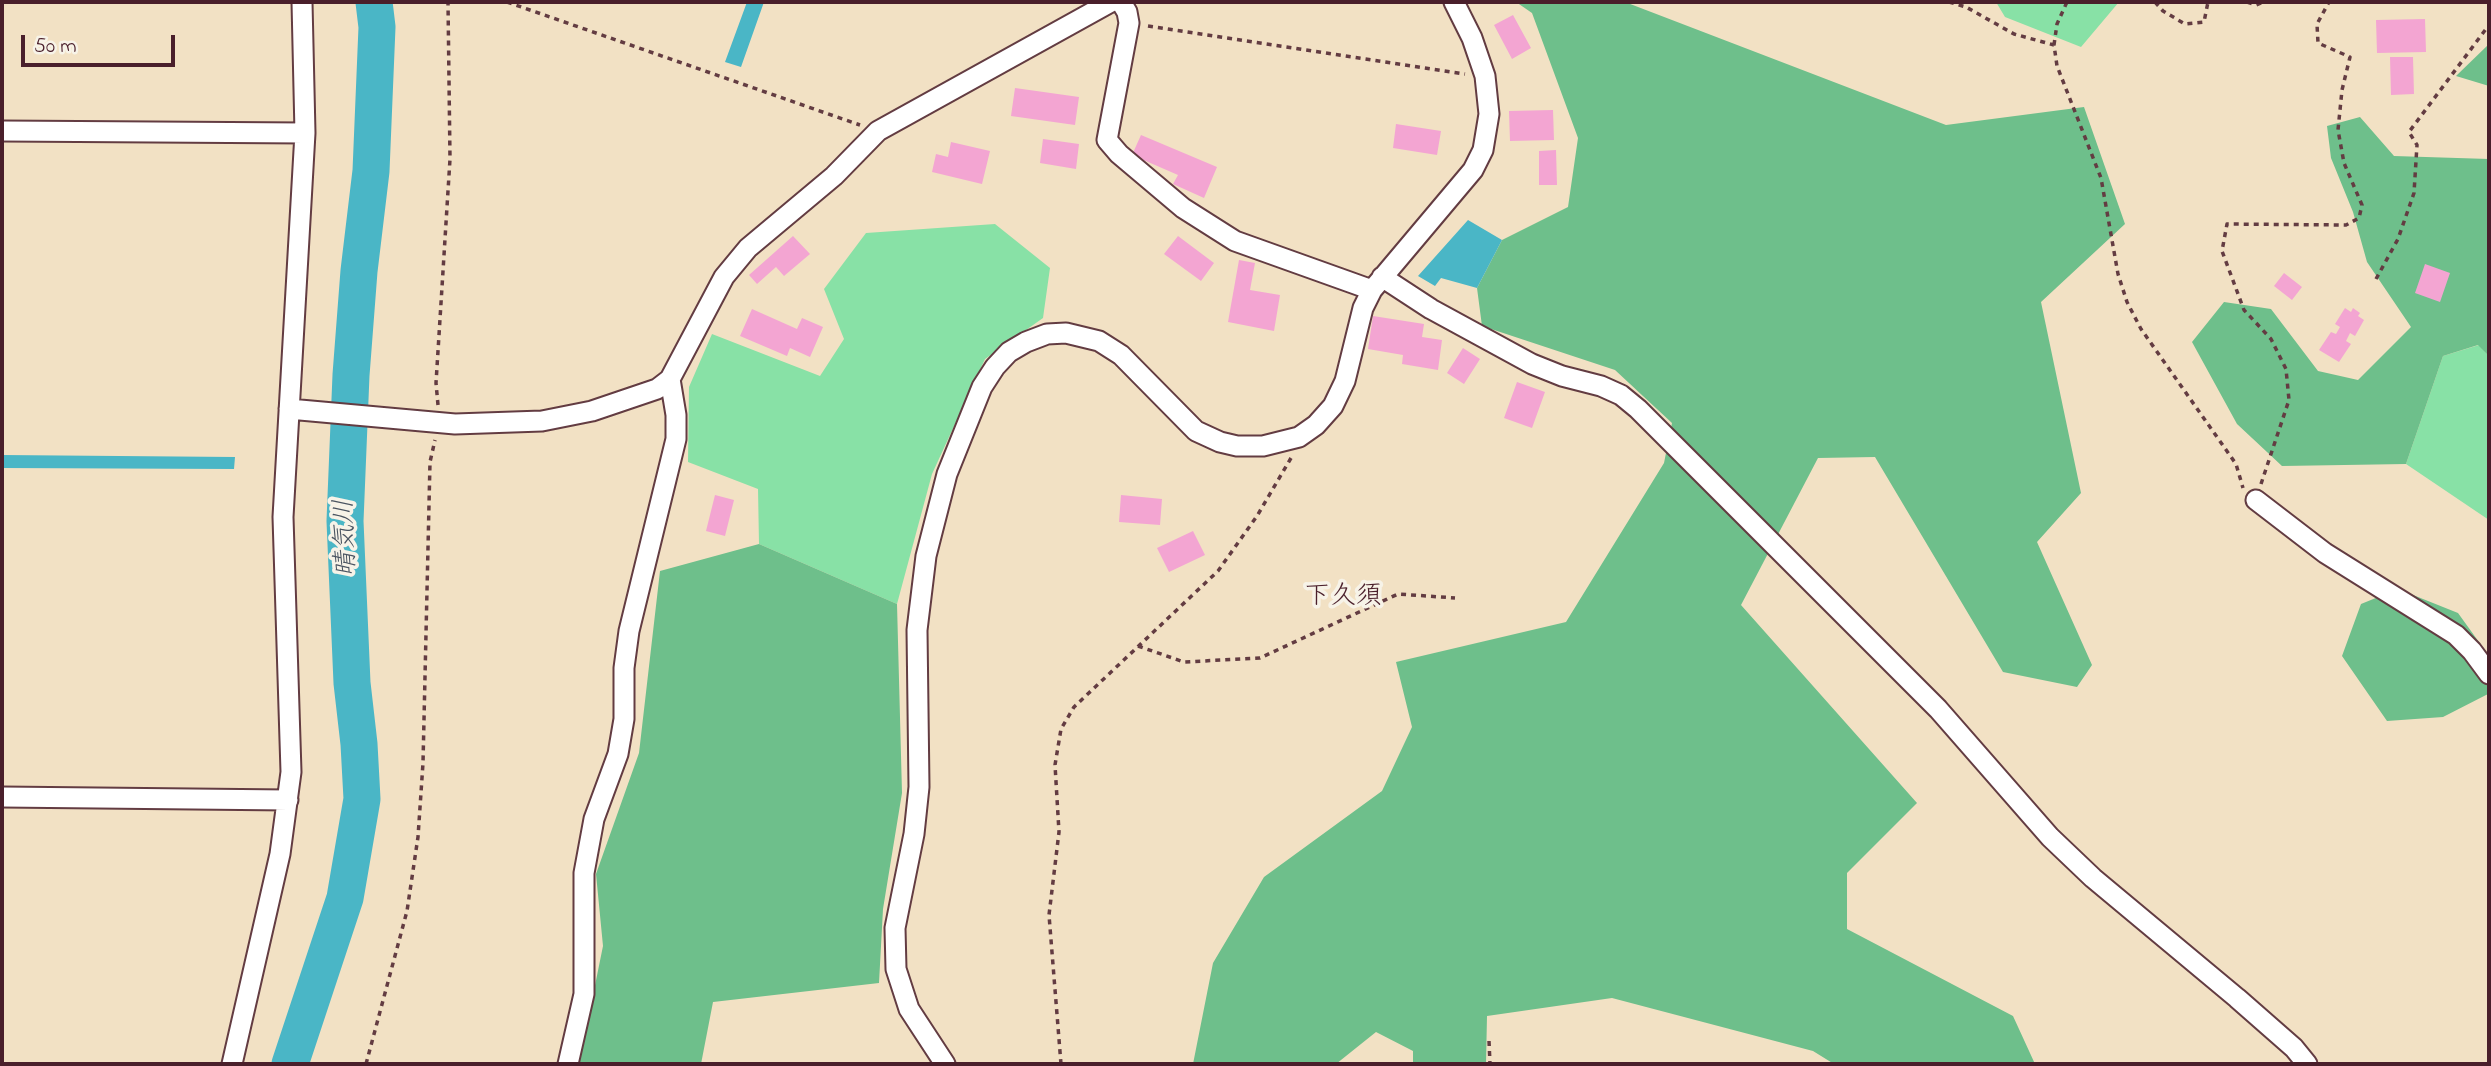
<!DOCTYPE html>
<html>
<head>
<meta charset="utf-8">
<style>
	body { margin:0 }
	#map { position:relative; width:2491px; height:1066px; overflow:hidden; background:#f2e1c4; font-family:"Indie Flower",sans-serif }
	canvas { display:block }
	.frame { position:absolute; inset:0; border:4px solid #4a1f2b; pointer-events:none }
	.scale { position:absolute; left:21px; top:35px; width:154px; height:32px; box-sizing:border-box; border:4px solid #4a1f2b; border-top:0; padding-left:9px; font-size:21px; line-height:24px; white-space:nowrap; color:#4a1f2b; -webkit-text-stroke:5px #f7f3e8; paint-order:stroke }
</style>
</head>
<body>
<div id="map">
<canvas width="2491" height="1066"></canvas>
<div class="frame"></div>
<div class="scale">50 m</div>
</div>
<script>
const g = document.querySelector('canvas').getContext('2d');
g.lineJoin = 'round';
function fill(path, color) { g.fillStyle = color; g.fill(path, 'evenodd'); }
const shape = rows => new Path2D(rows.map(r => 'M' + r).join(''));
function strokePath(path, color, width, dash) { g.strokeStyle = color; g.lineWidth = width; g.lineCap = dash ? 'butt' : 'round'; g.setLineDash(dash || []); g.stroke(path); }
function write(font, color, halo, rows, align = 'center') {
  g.font = font + ' "Indie Flower","Klee One",sans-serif'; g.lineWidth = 7; g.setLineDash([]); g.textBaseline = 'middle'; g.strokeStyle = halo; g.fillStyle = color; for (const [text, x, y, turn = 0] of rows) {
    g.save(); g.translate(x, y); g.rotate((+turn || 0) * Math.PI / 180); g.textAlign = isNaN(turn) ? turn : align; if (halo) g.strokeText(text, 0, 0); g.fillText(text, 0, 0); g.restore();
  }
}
fill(shape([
	[1996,2,2119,2,2081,47,2005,17],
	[995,224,1050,268,1043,318,985,359,932,474,897,604,759,544,758,489,688,462,689,387,712,334,820,376,844,339,824,289,866,233],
	[2479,345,2489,356,2489,520,2406,464,2443,356]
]), '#88e1a6');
fill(shape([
	[1516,2,1625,2,1946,125,2084,107,2125,224,2041,302,2081,493,2037,542,2092,665,2077,687,2003,672,1875,457,1818,458,1741,605,1917,803,1847,873,1847,929,2013,1016,2035,1064,1834,1064,1813,1051,1612,998,1487,1016,1486,1064,1413,1064,1413,1051,1376,1032,1336,1064,1193,1064,1213,963,1264,877,1382,791,1412,727,1396,662,1566,622,1664,463,1672,423,1615,370,1482,326,1477,288,1502,240,1568,207,1578,138,1532,13],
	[2489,44,2489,86,2456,76],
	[2360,117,2394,156,2489,159,2489,356,2478,345,2443,356,2406,464,2282,466,2237,424,2192,342,2224,302,2271,309,2318,371,2358,380,2411,327,2367,262,2353,212,2331,158,2327,126],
	[759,544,897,604,902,793,883,909,879,983,713,1002,701,1064,579,1064,603,946,596,874,639,753,660,571],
	[2398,589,2458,613,2489,656,2488,694,2443,717,2387,721,2342,656,2361,604]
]), '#6ebf8b');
fill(shape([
	[747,2,764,2,741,67,725,62],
	[1468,220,1502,240,1477,288,1441,278,1435,286,1418,276],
	[2,455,235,457,234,469,2,468]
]), '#4ab6c6');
strokePath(shape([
	[290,1064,345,898,362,799,359,744,352,683,345,521,351,375,359,271,371,171,377,27,374,2]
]), '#4ab6c6', 37);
fill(shape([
	[1513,15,1531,48,1512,59,1494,25],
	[2425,19,2426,52,2377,53,2376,20],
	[2390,57,2413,57,2414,94,2391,95],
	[1015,88,1079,97,1075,125,1011,116],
	[1553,110,1554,140,1510,141,1509,111],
	[1396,124,1441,131,1437,155,1393,148],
	[1141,135,1217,167,1204,198,1173,184,1178,175,1132,155],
	[1043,139,1079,144,1076,169,1040,163],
	[951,142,990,151,982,184,932,172,936,154,948,157],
	[1556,150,1557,185,1539,185,1539,151],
	[793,236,810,254,784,276,776,267,757,284,749,275],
	[1178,236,1214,263,1201,281,1164,254],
	[1239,260,1255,263,1250,290,1280,295,1274,331,1228,322],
	[2425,264,2450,273,2440,302,2415,293],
	[2284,273,2302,287,2292,300,2274,286],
	[2345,308,2351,312,2353,308,2360,313,2358,316,2364,320,2355,336,2350,333,2346,341,2351,344,2339,362,2319,350,2331,332,2336,334,2340,327,2335,324],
	[752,309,797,329,802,318,823,327,810,357,790,348,787,356,740,336],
	[1373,316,1424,324,1422,337,1442,340,1438,370,1402,364,1403,355,1368,349],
	[1463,348,1480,359,1464,384,1447,373],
	[1517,382,1545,392,1532,428,1504,418],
	[715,495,734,500,725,536,706,531],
	[1121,495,1162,499,1160,525,1119,522],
	[1193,531,1205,555,1169,572,1157,548]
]), '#f3a5d2');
const street = shape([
	[1121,2,1127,12,1129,23,1107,140,1119,154,1183,208,1235,241,1372,290],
	[2,131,305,133],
	[1382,277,1431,309,1532,364,1562,376,1601,386,1621,395,1638,409,1938,709,2050,837,2093,878,2237,998,2294,1048,2307,1064],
	[289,409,455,424,542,421,592,411,657,389,670,379,724,277,748,248,834,176,878,131,1111,2],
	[2256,500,2325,553,2456,635,2472,651,2489,674],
	[2,797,288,800],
	[232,1064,280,854,291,772,283,517,305,133,302,2],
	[568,1064,584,994,584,873,594,819,618,754,624,719,624,668,629,631,676,439,676,415,670,379],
	[945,1064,909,1009,896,969,895,928,914,834,919,787,917,630,926,556,947,474,982,387,995,367,1009,352,1026,342,1047,334,1066,333,1099,341,1121,355,1196,431,1220,442,1237,446,1263,446,1299,437,1316,425,1333,406,1345,381,1363,308,1372,290,1473,170,1483,150,1489,114,1485,76,1472,38,1454,2]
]);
strokePath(street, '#633c42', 23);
strokePath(shape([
	[507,2,860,125],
	[1949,2,1966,7,2014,34,2054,45,2057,66,2101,178,2118,274,2127,302,2141,329,2236,464,2243,488],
	[2155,2,2163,11,2185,24,2204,22,2208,2],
	[2247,2,2256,5,2263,2],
	[1148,26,1465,74],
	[2054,45,2057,24,2067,2],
	[2376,279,2398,239,2414,193,2417,145,2409,132,2489,25],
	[438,405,436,383,450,159,448,2],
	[2261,484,2289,400,2286,369,2271,339,2244,310,2222,251,2227,224,2346,225,2359,218,2362,205,2344,163,2338,130,2342,90,2350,57,2318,43,2317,24,2329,2],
	[1138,646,1184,662,1260,658,1398,594,1455,598],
	[1489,1041,1490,1064],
	[366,1064,407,911,418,837,423,763,430,462,435,440],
	[1061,1064,1049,915,1059,832,1055,765,1061,729,1074,707,1218,571,1257,516,1291,458]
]), '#633c42', 3.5, [5, 5]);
strokePath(street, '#fff', 19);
write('italic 26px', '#4a5461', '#f7f3e8', [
	["晴気川",348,538,-92]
]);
write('26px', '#4a1f2b', '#f7f3e8', [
	["下久須",1343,599]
]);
</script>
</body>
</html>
